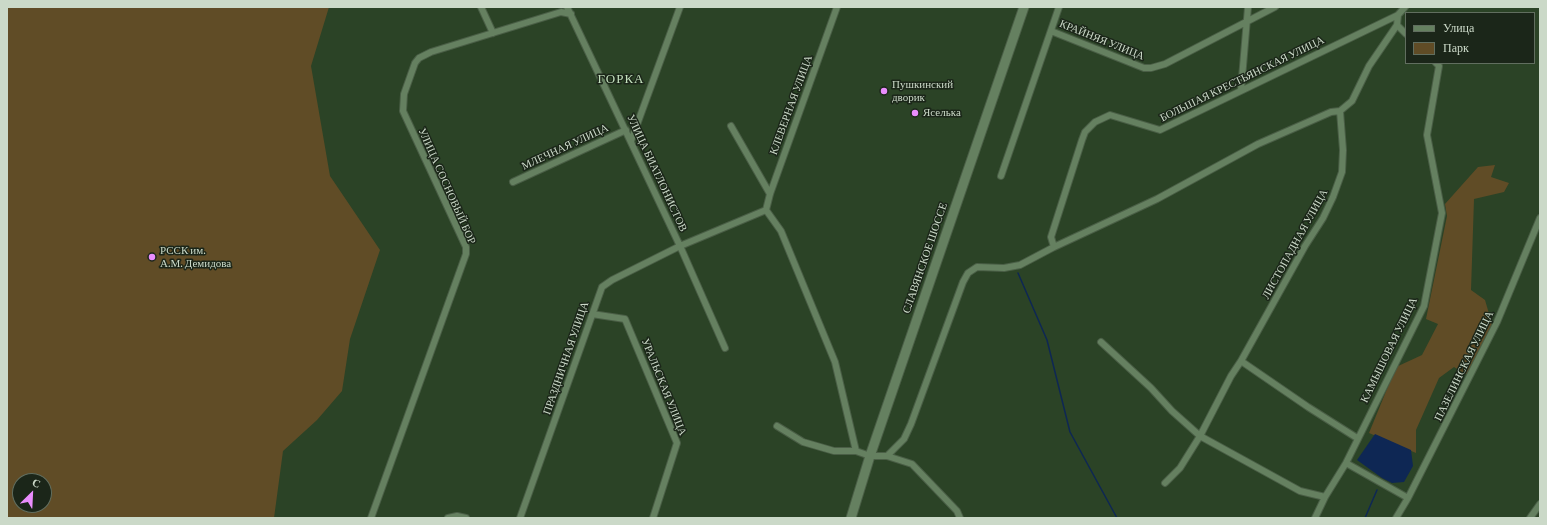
<!DOCTYPE html>
<html>
<head>
<meta charset="utf-8">
<style>
	body { margin:0 }
	#map { position:relative; width:1547px; height:525px; overflow:hidden; background:#2b4326; font-family:"Crimson Pro",serif }
	canvas { display:block }
	.frame { position:absolute; inset:0; border:8px solid #cbd9c8; pointer-events:none }
	.legend { position:absolute; left:1405px; top:12px; width:130px; height:52px; box-sizing:border-box; background:#1b2619; border:1px solid #616e5f; margin:0; padding:5px 7px; list-style:none; font-size:12px; color:#cbd9c8 }
	.legend li { display:flex; align-items:center; gap:8px; height:20px }
	.legend b { width:20px; border:1px solid #616e5f }
	.north { position:absolute; left:12px; top:473px; width:40px; height:40px; box-sizing:border-box; background:#1b2619; border:1px solid #616e5f; border-radius:50%; rotate:24deg; font-size:11px; font-weight:700; line-height:16px; text-align:center; color:#cbd9c8 }
	.north::after { content:''; display:block; margin:auto; width:14px; height:18px; background:#ea8dfd; clip-path:polygon(50% 0,100% 100%,50% 72%,0 100%) }
</style>
</head>
<body>
<div id="map">
<canvas width="1547" height="525"></canvas>
<div class="frame"></div>
<ul class="legend">
<li><b style="height:5px;background:#658060"></b>Улица</li>
<li><b style="height:11px;background:#604c26"></b>Парк</li>
</ul>
<div class="north">С</div>
</div>
<script>
const g = document.querySelector('canvas').getContext('2d');
g.lineJoin = 'round';
function fill(path, color) { g.fillStyle = color; g.fill(path, 'evenodd'); }
const shape = rows => new Path2D(rows.map(r => 'M' + r).join(''));
function strokePath(path, color, width, dash) { g.strokeStyle = color; g.lineWidth = width; g.lineCap = dash ? 'butt' : 'round'; g.setLineDash(dash || []); g.stroke(path); }
function write(font, color, halo, rows, align = 'center') {
  g.font = font + ' "Crimson Pro",serif'; g.lineWidth = 3; g.setLineDash([]); g.textBaseline = 'middle'; g.strokeStyle = halo; g.fillStyle = color; for (const [text, x, y, turn = 0] of rows) {
    g.save(); g.translate(x, y); g.rotate((+turn || 0) * Math.PI / 180); g.textAlign = isNaN(turn) ? turn : align; if (halo) g.strokeText(text, 0, 0); g.fillText(text, 0, 0); g.restore();
  }
}
fill(shape([
	[7,7,329,7,311,66,330,176,380,250,350,339,342,391,317,420,283,451,274,518,7,518],
	[20,481,44,481,44,505,20,505],
	[1495,165,1491,177,1509,183,1504,192,1474,199,1471,290,1485,300,1492,324,1467,375,1454,367,1439,378,1416,430,1416,453,1369,433,1396,367,1422,355,1438,324,1426,319,1447,216,1445,204,1478,167]
]), '#604c26');
fill(shape([
	[1375,434,1411,450,1413,466,1404,482,1392,483,1382,478,1357,460]
]), '#0e2754');
strokePath(shape([
	[1018,273,1047,340,1070,432,1117,518],
	[1365,518,1377,490]
]), '#0e2754', 1.5);
const minor = shape([
	[481,7,493,33],
	[567,7,680,246,725,348],
	[1397,25,1406,34],
	[1051,31,1144,68,1151,68,1165,64,1275,7],
	[1241,90,1248,7],
	[731,126,770,194],
	[631,141,680,7],
	[1001,176,1059,7],
	[513,182,626,130],
	[766,210,781,231,835,362,856,451],
	[766,210,770,194,837,7],
	[1054,247,1157,199,1258,144,1331,112,1340,111],
	[592,314,625,319,677,443,653,518],
	[1101,342,1151,388,1172,411,1200,436,1300,491,1325,497],
	[1241,361,1308,407,1357,438],
	[777,426,803,442,834,451,856,451,870,456,887,456,912,464,957,511,960,518],
	[887,456,904,439,911,424,963,282,968,273,977,267,1004,268,1020,265,1054,247,1051,237,1082,140,1085,132,1095,122,1110,115,1160,130,1398,15,1405,7],
	[1346,463,1408,498],
	[1165,483,1180,468,1200,436,1231,376,1241,361,1305,246,1323,218,1333,197,1342,172,1343,150,1340,111,1352,101,1369,66,1397,25,1398,15],
	[371,518,466,254,466,247,403,111,404,94,415,63,419,58,431,52,561,12,571,14],
	[448,518,457,516,466,518],
	[520,518,602,287,612,280,680,246,766,210],
	[1315,518,1325,497,1346,463,1424,306,1442,213,1427,135,1439,66,1436,63],
	[1396,518,1408,498,1497,322,1540,218],
	[1530,518,1540,504]
]);
const secondary = shape([
	[851,518,870,456,1024,7]
]);
strokePath(minor, '#4a5e46', 8);
strokePath(secondary, '#4a5e46', 11);
strokePath(minor, '#658060', 6);
strokePath(secondary, '#658060', 9);
for (const [x, y, r, color] of [
	[884,91,4,"#ea8dfd"],
	[915,113,4,"#ea8dfd"],
	[152,257,4,"#ea8dfd"]
]) { const dot = new Path2D(); dot.arc(x, y, r, 0, 2 * Math.PI); g.fillStyle = color; g.fill(dot); strokePath(dot, '#1b2619', 1.5); }
write('11px', '#cbd9c8', '#1b2619', [
	["КРАЙНЯЯ УЛИЦА",1102,40,22],
	["БОЛЬШАЯ КРЕСТЬЯНСКАЯ УЛИЦА",1242,79,-26],
	["КЛЕВЕРНАЯ УЛИЦА",791,105,-70],
	["МЛЕЧНАЯ УЛИЦА",565,147,-25],
	["УЛИЦА БИАТЛОНИСТОВ",657,173,65],
	["УЛИЦА СОСНОВЫЙ БОР",447,186,66],
	["ЛИСТОПАДНАЯ УЛИЦА",1295,244,-61],
	["СЛАВЯНСКОЕ ШОССЕ",925,258,-71],
	["КАМЫШОВАЯ УЛИЦА",1389,350,-64],
	["ПРАЗДНИЧНАЯ УЛИЦА",566,358,-71],
	["ПАЗЕЛИНСКАЯ УЛИЦА",1464,366,-64],
	["УРАЛЬСКАЯ УЛИЦА",664,387,68]
]);
write('11px', '#cbd9c8', '#1b2619', [
	["Пушкинский",892,85],
	["дворик",892,98],
	["Яселька",923,113],
	["РССК им.",160,251],
	["А.М. Демидова",160,264]
], 'left');
g.letterSpacing = '1px';
write('13px', '#c4e1be', '#1b2619', [
	["ГОРКА",621,79]
]);
g.letterSpacing = '0px';
</script>
</body>
</html>
